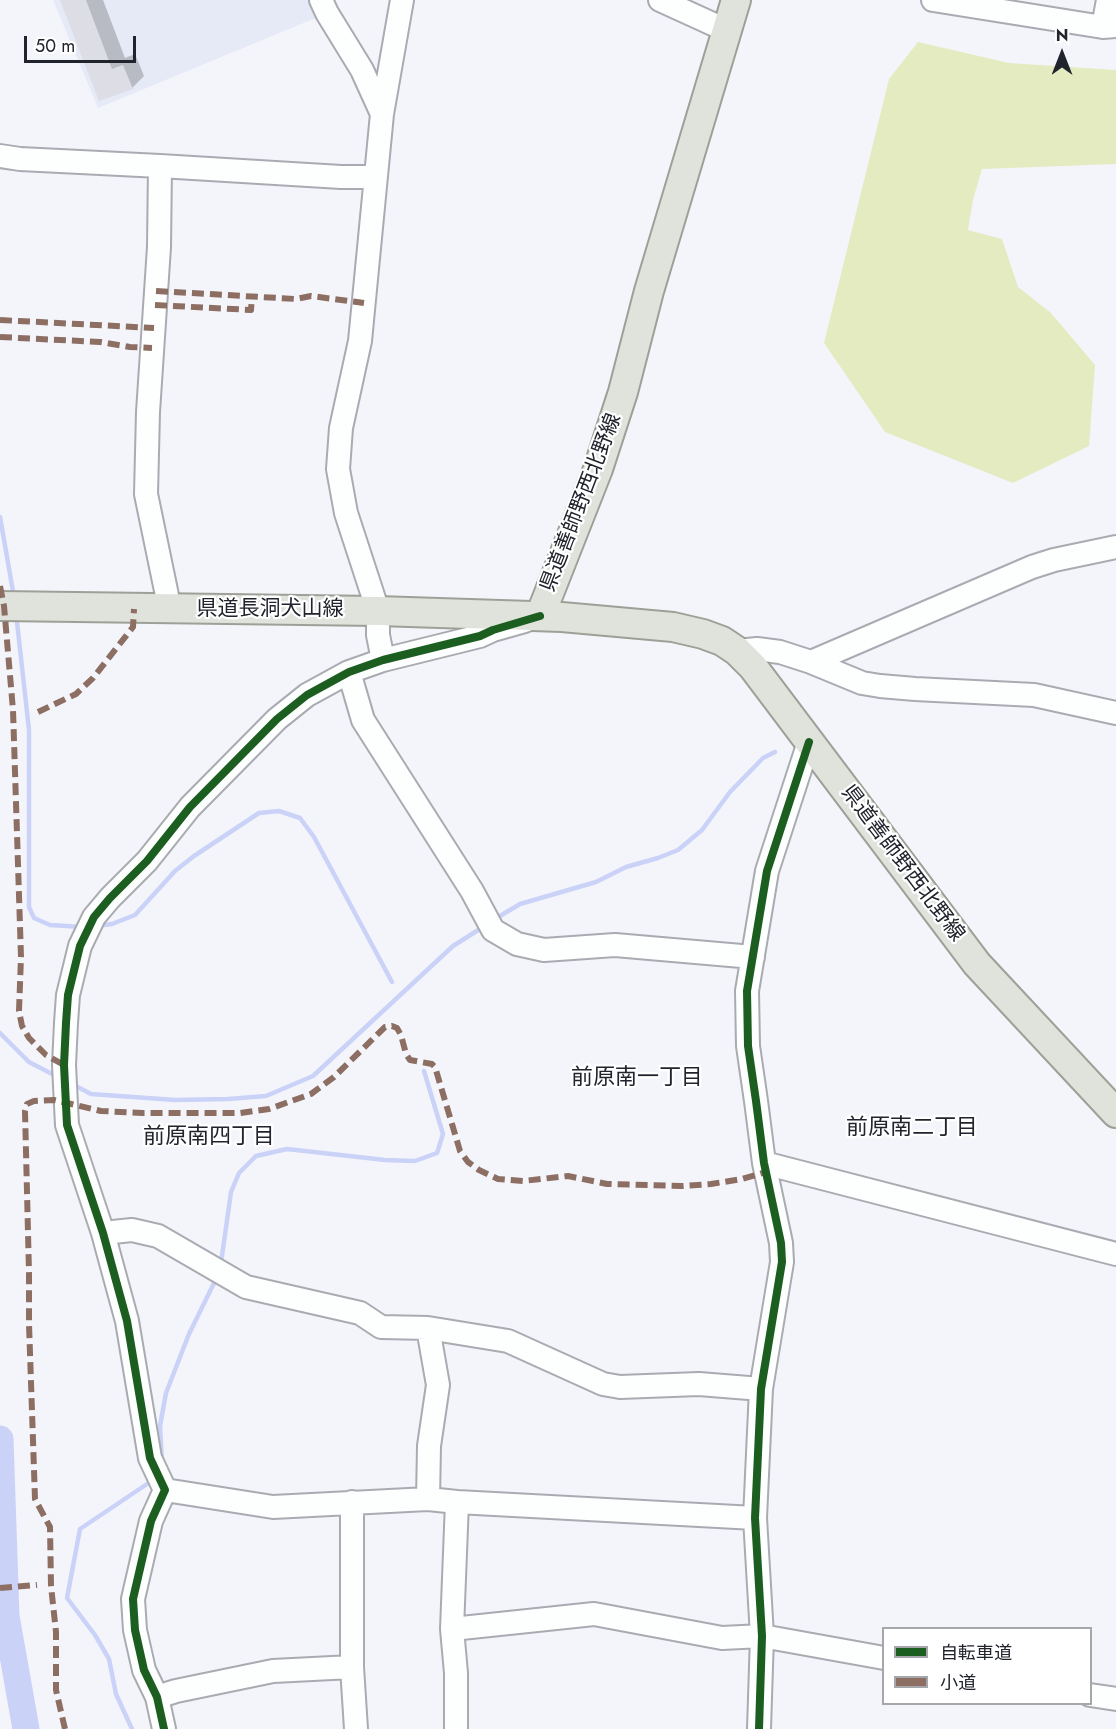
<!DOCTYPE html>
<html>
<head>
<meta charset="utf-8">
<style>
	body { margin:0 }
	#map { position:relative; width:1116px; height:1729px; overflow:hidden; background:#f4f5fb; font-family:Jost,"Noto Sans JP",sans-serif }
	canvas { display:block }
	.legend { position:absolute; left:882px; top:1627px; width:210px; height:78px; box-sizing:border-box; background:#fff; border:2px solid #a6a7ab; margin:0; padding:8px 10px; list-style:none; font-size:18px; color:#21232d }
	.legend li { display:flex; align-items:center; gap:12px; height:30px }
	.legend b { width:30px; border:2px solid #a6a7ab }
	.north { position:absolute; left:1032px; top:24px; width:60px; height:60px; -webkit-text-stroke:4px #fff; paint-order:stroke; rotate:0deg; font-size:16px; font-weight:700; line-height:24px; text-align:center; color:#21232d }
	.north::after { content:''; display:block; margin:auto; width:21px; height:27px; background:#21232d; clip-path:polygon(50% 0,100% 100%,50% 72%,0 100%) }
	.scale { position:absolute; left:24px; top:36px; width:112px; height:27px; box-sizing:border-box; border:3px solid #21232d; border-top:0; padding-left:8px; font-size:18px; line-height:21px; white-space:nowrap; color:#21232d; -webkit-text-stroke:4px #fff; paint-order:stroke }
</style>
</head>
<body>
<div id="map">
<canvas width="1116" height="1729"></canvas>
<ul class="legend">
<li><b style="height:8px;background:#1b5e20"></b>自転車道</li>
<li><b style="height:8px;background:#8d6e63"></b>小道</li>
</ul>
<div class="north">N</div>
<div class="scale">50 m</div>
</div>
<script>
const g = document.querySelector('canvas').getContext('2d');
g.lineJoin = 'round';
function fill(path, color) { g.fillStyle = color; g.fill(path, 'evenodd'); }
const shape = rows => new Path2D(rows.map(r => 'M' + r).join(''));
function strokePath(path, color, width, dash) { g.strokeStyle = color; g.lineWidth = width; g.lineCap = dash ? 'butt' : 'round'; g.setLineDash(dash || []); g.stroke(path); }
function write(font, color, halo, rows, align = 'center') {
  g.font = font + ' Jost,"Noto Sans JP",sans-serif'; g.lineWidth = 4.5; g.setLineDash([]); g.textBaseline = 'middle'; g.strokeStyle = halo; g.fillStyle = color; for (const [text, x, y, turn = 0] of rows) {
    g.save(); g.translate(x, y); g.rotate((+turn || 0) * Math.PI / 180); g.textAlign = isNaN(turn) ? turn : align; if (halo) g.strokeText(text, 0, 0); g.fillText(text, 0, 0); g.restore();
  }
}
fill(shape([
	[53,0,311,0,318,17,98,108]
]), '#e6e9f6');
fill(shape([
	[918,42,1009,63,1116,70,1116,164,982,169,973,200,968,230,1002,239,1018,287,1051,313,1095,365,1089,446,1013,483,885,432,824,343,889,79]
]), '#e4ebc1');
fill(shape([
	[61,0,103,0,125,58,135,54,144,76,132,88,100,99]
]), '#0003');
strokePath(shape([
	[0,517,14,597],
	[17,622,29,730,29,907,34,918,50,925,82,927],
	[495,919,520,904,596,882,626,867,658,858,678,850,702,830,730,792,763,758,775,752],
	[96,926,112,924,135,915,175,871,194,856,259,813,279,811,300,818,314,837,392,982],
	[0,1033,29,1062,56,1076],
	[72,1084,91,1094,175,1100,228,1099,266,1096,313,1076,453,946,483,927],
	[221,1263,231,1192,239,1173,256,1156,287,1149,385,1160,415,1161,437,1153,443,1134,424,1071],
	[162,1461,160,1426,166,1393,189,1334,217,1277],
	[132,1729,116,1694,109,1659,95,1635,67,1598,80,1529,153,1480]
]), '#cad2f8', 4.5);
strokePath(shape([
	[0,1439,6,1616,26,1729]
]), '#cad2f8', 27);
fill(shape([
	[60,0,86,0,112,69,123,65,133,89,99,101]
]), '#dcdde5');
const minor = shape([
	[321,0,327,13,362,70,382,114],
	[660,0,728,31],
	[933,0,1103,27,1116,26],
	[1103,27,1108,0],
	[0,156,20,159,160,166,341,177,374,177],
	[160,166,159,247,148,412,146,494,170,610],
	[737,651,757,649,780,652,811,662,862,683,880,686,915,689,1034,695,1116,713],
	[383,660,378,635,378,611,346,513,338,469,341,428,360,341,382,114,402,0],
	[811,662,1032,567,1054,560,1116,547],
	[349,672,363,720,472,891,493,930,517,944,544,950,615,945,753,957],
	[764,1163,1116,1254],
	[103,1233,132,1230,158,1236,246,1287,360,1313,381,1327,428,1328,438,1385,429,1446,428,1499,457,1502,452,1629,456,1673,456,1729],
	[428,1328,508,1341,603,1384,620,1387,699,1384,761,1389],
	[165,1490,273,1507,428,1499],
	[352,1502,352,1667,356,1729],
	[457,1502,755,1518],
	[452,1629,594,1614,722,1638,762,1636,884,1658],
	[1090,1695,1116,1699],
	[157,1697,176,1691,273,1671,352,1667],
	[164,1729,157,1697,144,1670,135,1630,133,1599,151,1521,165,1490,150,1458,127,1321,103,1233,67,1125,64,1065,66,1023,68,995,80,946,94,917,110,898,147,861,190,807,277,719,307,695,349,672,383,660,480,636,493,630,525,621],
	[759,1729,762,1636,755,1518,761,1389,782,1262,781,1243,764,1163,756,1101,748,1046,747,991,767,871,809,742]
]);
const major = shape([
	[0,606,378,611,562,617,673,627,703,634,722,641,737,651,753,667,977,964,1116,1113],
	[540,616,598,469,623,392,649,291,736,0]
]);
strokePath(minor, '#aaabb2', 26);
strokePath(major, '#9ea097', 32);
strokePath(minor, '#fdfefe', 22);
strokePath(major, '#e0e2dc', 28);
strokePath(shape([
	[156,291,296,299,311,296,364,303],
	[155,305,251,310,252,296],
	[0,320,154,328],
	[0,337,100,342,130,347,152,348],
	[0,586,4,606,13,710,21,957,19,1011,22,1026,29,1038,46,1055,64,1065],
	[38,712,76,694,93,678,133,627,134,609],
	[0,1588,37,1585],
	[65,1729,56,1690,56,1632,51,1586,50,1527,35,1499,29,1324,29,1273,25,1111,27,1104,34,1101,54,1100,101,1111,142,1113,240,1113,269,1109,311,1094,334,1077,385,1027,392,1026,397,1028,401,1035,406,1054,410,1060,432,1064,435,1067,460,1151,468,1162,479,1170,498,1179,523,1181,568,1176,607,1184,682,1186,711,1184,742,1179,766,1172]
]), '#8d6e63', 6, [12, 6]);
strokePath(shape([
	[164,1729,157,1697,144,1670,135,1630,133,1599,151,1521,165,1490,150,1458,127,1321,103,1233,67,1125,64,1065,66,1023,68,995,80,946,94,917,110,898,147,861,190,807,277,719,307,695,349,672,383,660,480,636,493,630,540,616],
	[759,1729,762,1636,755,1518,761,1389,782,1262,781,1243,764,1163,756,1101,748,1046,747,991,767,871,809,742]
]), '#1b5e20', 8);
write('21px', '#21232d', '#fff', [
	["県道善師野西北野線",582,503,-69],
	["県道長洞犬山線",270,610],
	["県道善師野西北野線",902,864,53]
]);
write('22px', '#21232d', '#fff', [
	["前原南一丁目",637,1079],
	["前原南二丁目",912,1129],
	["前原南四丁目",209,1138]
]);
</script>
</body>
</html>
